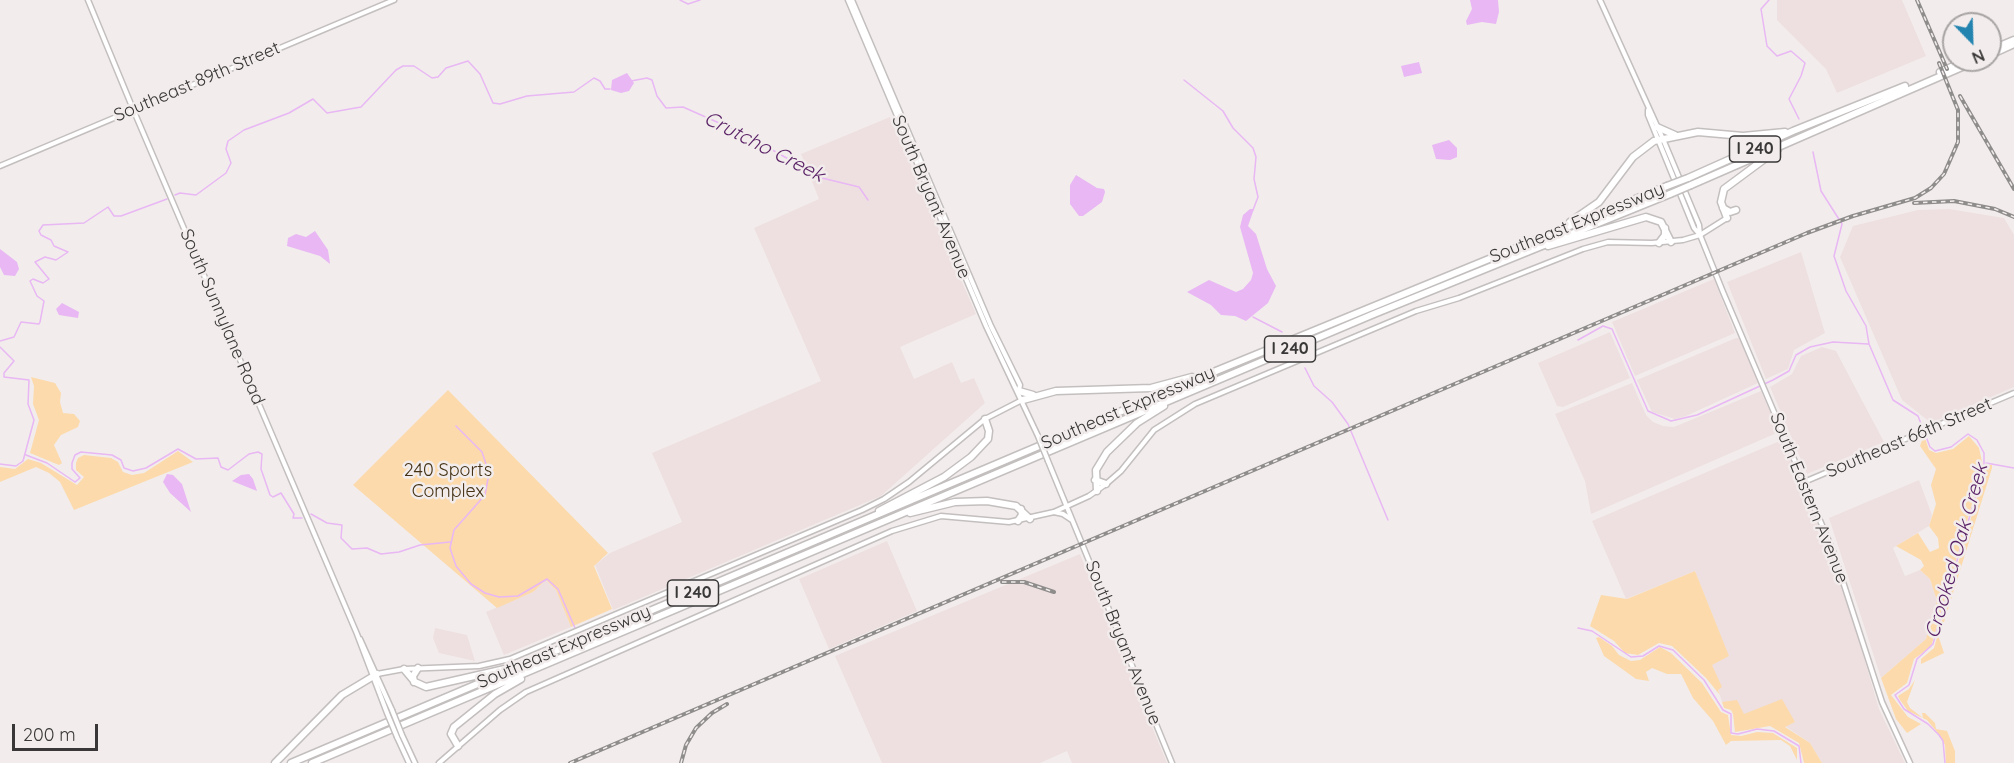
<!DOCTYPE html>
<html>
<head>
<meta charset="utf-8">
<style>
	body { margin:0 }
	#map { position:relative; width:2014px; height:763px; overflow:hidden; background:#f2edec; font-family:Quicksand,sans-serif }
	canvas { display:block }
	.north { position:absolute; left:1942px; top:12px; width:60px; height:60px; box-sizing:border-box; background:#f2edec; border:2px solid #a8a4a4; border-radius:50%; rotate:157deg; font-size:16px; font-weight:700; line-height:24px; text-align:center; color:#393737 }
	.north::after { content:''; display:block; margin:auto; width:21px; height:27px; background:#2484b0; clip-path:polygon(50% 0,100% 100%,50% 72%,0 100%) }
	.scale { position:absolute; left:12px; top:724px; width:86px; height:27px; box-sizing:border-box; border:3px solid #393737; border-top:0; padding-left:8px; font-size:18px; line-height:21px; white-space:nowrap; color:#393737; -webkit-text-stroke:4px #f2edec; paint-order:stroke }
</style>
</head>
<body>
<div id="map">
<canvas width="2014" height="763"></canvas>
<div class="north">N</div>
<div class="scale">200 m</div>
</div>
<script>
const g = document.querySelector('canvas').getContext('2d');
g.lineJoin = 'round';
function fill(path, color) { g.fillStyle = color; g.fill(path, 'evenodd'); }
const shape = rows => new Path2D(rows.map(r => 'M' + r).join(''));
function strokePath(path, color, width, dash) { g.strokeStyle = color; g.lineWidth = width; g.lineCap = dash ? 'butt' : 'round'; g.setLineDash(dash || []); g.stroke(path); }
function write(font, color, halo, rows, align = 'center') {
  g.font = font + ' Quicksand,sans-serif'; g.lineWidth = 5; g.setLineDash([]); g.textBaseline = 'middle'; g.strokeStyle = halo; g.fillStyle = color; for (const [text, x, y, turn = 0] of rows) {
    g.save(); g.translate(x, y); g.rotate((+turn || 0) * Math.PI / 180); g.textAlign = isNaN(turn) ? turn : align; if (halo) g.strokeText(text, 0, 0); g.fillText(text, 0, 0); g.restore();
  }
}
fill(shape([
	[1777,0,1902,0,1926,56,1837,93,1826,69,1777,20],
	[890,117,976,314,900,347,914,379,952,362,961,383,974,378,985,403,881,496,613,610,595,565,610,553,682,522,652,453,821,381,754,228,819,199,801,154],
	[1949,209,2004,218,2014,235,2014,387,1931,423,1902,400,1840,257,1853,226,1918,210],
	[1801,252,1825,333,1794,350,1788,369,1766,379,1727,282],
	[1714,279,1735,333,1635,376,1612,322],
	[1610,332,1630,378,1563,407,1557,406,1538,363],
	[1736,338,1739,338,1758,383,1686,416,1675,419,1652,412,1637,380],
	[1822,347,1836,351,1884,442,1807,474,1770,387,1792,374,1801,356],
	[1632,383,1646,415,1653,422,1663,426,1674,427,1761,391,1779,432,1591,514,1585,481,1555,414],
	[1782,440,1840,576,1879,709,1905,763,1822,763,1810,743,1785,726,1795,722,1744,715,1728,702,1722,702,1718,689,1721,687,1711,665,1728,655,1695,571,1626,599,1592,521],
	[1919,480,1932,515,1929,526,1893,548,1905,576,1920,570,1930,579,1937,601,1933,620,1926,639,1881,678,1829,518],
	[887,541,917,611,829,649,799,579],
	[1080,554,1167,763,1072,763,1067,751,1040,763,882,763,835,656],
	[546,580,556,590,571,627,504,655,486,612,533,592],
	[435,628,467,635,475,661,439,653,433,638]
]), '#eee0e0');
fill(shape([
	[31,377,55,383,61,393,60,402,63,413,74,414,80,421,78,427,61,435,54,445,62,463,59,465,30,453,39,420,33,404,34,386],
	[448,390,608,553,594,566,612,609,571,627,556,590,546,580,533,592,497,608,353,485],
	[1924,435,1929,450,1936,453,1953,449,1969,436,1979,448,1983,466,1931,647,1914,659,1907,683,1891,695,1908,717,1921,724,1907,733,1896,719,1881,678,1926,639,1937,601,1930,579,1920,570,1924,566,1921,560,1896,546,1918,533,1930,552,1939,548,1938,538,1929,526,1936,504,1931,485,1936,469,1920,446],
	[178,451,193,462,74,510,60,482,49,473,36,467,0,482,0,467,15,469,28,459,41,463,77,485,84,477,76,470,76,463,78,458,84,455,111,458,118,462,123,472,132,475,144,473],
	[1986,465,1992,465,1992,468,1939,638,1944,653,1921,664,1921,659,1934,648],
	[1695,571,1729,656,1712,665,1722,687,1718,690,1720,695,1706,678,1672,646,1659,643,1638,655,1625,653,1614,641,1590,626,1601,595,1627,599],
	[1599,637,1612,646,1619,655,1631,661,1640,660,1660,647,1671,653,1702,683,1721,712,1728,715,1731,735,1741,736,1757,732,1773,733,1797,748,1797,760,1790,746,1781,740,1731,741,1726,745,1713,721,1693,698,1681,674,1667,674,1652,668,1646,672,1649,681,1636,679,1604,656,1596,638],
	[1915,680,1907,702,1910,708,1923,718,1922,713,1925,713,1935,723,1936,729,1947,731,1955,751,1955,763,1946,763,1945,745,1937,732,1927,720,1908,711,1900,700,1898,696,1909,689],
	[1782,699,1795,722,1785,727,1810,743,1822,763,1804,763,1799,743,1770,726,1735,732,1733,714,1731,710,1724,708,1722,702,1737,700,1744,714]
]), '#fcdaac');
fill(shape([
	[1470,0,1498,0,1499,12,1496,24,1482,22,1467,25,1466,21,1472,9],
	[1419,62,1422,73,1404,77,1401,66],
	[627,73,634,83,629,91,621,93,611,90,612,80],
	[1449,140,1457,148,1457,157,1450,160,1436,159,1432,145],
	[1076,175,1097,188,1104,189,1105,192,1102,202,1083,216,1079,216,1070,204,1070,185],
	[1250,209,1254,209,1248,226,1256,234,1267,269,1276,286,1268,303,1246,321,1235,316,1221,315,1211,305,1187,292,1209,280,1236,292,1243,289,1251,280,1253,273,1240,227,1243,215],
	[315,231,328,250,330,264,320,256,287,246,288,238,296,234,306,237],
	[0,249,17,262,19,269,15,276,4,275,0,267],
	[62,303,79,312,78,318,59,315,56,309],
	[167,474,173,475,182,484,191,512,170,493,163,482],
	[249,474,253,479,257,491,232,481,241,475]
]), '#e8b7f4');
strokePath(shape([
	[680,0,688,4,700,0],
	[1769,0,1761,9,1767,46,1777,56,1791,51,1805,63,1801,76,1789,99,1799,119],
	[1184,80,1223,111,1233,128,1253,148,1256,157,1254,179,1258,197,1253,210],
	[631,81,647,78,652,80,657,96,666,108,683,107,744,134,822,178,859,187,868,200],
	[1813,152,1821,191,1842,224,1834,256,1846,291,1866,326,1869,344,1893,400,1918,416,1930,447,1935,451,1951,447,1968,434,1977,440,1984,453,1984,467,1933,644,1917,659,1909,685,1895,695,1904,709,1928,724,1939,735,1943,741,1945,763],
	[175,195,180,193,196,195,226,173,231,163,226,149,228,141,244,130,289,113,313,99,327,113,361,107,396,70,403,66,414,66,432,78,438,77,446,68,468,61,480,74,493,103,500,104,527,96,574,92,594,78,600,81,605,89,610,89],
	[1253,317,1282,332],
	[1578,340,1603,326,1612,329,1648,411,1671,421,1697,415,1773,380,1789,371,1796,355,1810,347,1833,342,1868,344],
	[0,341,14,337,21,322,39,324,40,322,44,301,37,296,30,281,33,279,43,283,49,279,35,262,45,257,56,260,68,252,54,246,51,240,41,235,39,231,43,225,84,223,108,207,114,216,121,216,167,199],
	[0,347,14,361,4,373,4,377,29,380,28,404,34,420,23,461,16,466,0,464],
	[1305,368,1314,386,1332,402,1348,424,1388,520],
	[456,426,482,452,489,473,485,495,454,530,450,548,456,566,471,584,485,593,499,597,518,596,547,579,558,589,575,628],
	[26,455,47,463,75,482,80,478,72,469,72,463,75,455,81,452,112,455,121,460,124,468,133,471,146,468,178,449,196,459,218,458,221,467,228,470,249,454,258,452,262,454,261,469,270,495,273,497,281,493,294,514,293,518,302,518],
	[1986,463,2014,468],
	[311,514,327,523,342,525,341,538,352,549,367,548,381,554,399,552,420,545,450,542],
	[1578,628,1592,631,1631,657,1643,656,1659,646,1673,650,1704,680,1723,710,1731,714,1731,733,1738,734,1757,729,1774,731,1799,746,1801,763]
]), '#e8b7f4', 1.5);
const tertiary = shape([
	[88,0,133,109],
	[0,166,394,0],
	[1804,482,2014,393],
	[377,674,404,669,479,666,510,659,862,510,884,499,909,482,985,419,1022,400],
	[439,763,500,710,526,692,892,531,941,516,1009,522,1054,512,1089,496,1106,484,1121,471,1154,430,1195,404,1416,311,1459,298,1583,249,1608,242,1652,243,1683,240,1700,235,1727,218]
]);
const secondary = shape([
	[848,0,986,326,1038,436],
	[852,0,991,326,1020,385,1019,390],
	[1600,0,1663,139,1699,225,1700,235,1723,292,1833,551,1882,702,1910,763],
	[133,109,357,634,387,713],
	[1648,110,1648,115,1694,228,1700,235],
	[1048,461,1172,763],
	[1054,512,1063,514,1072,520],
	[360,639,392,710],
	[402,735,415,763],
	[397,737,409,763]
]);
const motorway = shape([
	[1990,50,2014,40],
	[1990,55,2014,44],
	[1940,72,1967,60],
	[1657,127,1675,135],
	[1688,178,1793,131,1905,86],
	[1691,185,1978,60],
	[1723,208,1730,212,1736,210],
	[1727,218,1721,202,1724,189,1778,149],
	[1570,222,1599,202,1633,157,1654,141,1698,132,1743,136,1785,132],
	[1659,243,1665,235,1665,228],
	[1548,246,1646,217,1661,222,1671,242],
	[1019,391,1033,395],
	[1023,400,1056,391,1151,388,1192,377],
	[1095,480,1106,484],
	[1097,491,1096,470,1107,452,1137,423,1164,406],
	[879,511,944,477,971,457,988,439,989,431,985,419],
	[910,513,955,502,987,501,1016,506,1030,519],
	[1018,521,1022,515,1021,509],
	[404,669,415,682,426,687,505,669],
	[414,682,413,676,418,668],
	[458,746,451,734,454,727,495,694,521,679],
	[275,763,342,695,377,674],
	[291,763,1216,371,1667,186],
	[312,763,1374,314,1670,194]
]);
strokePath(tertiary, '#c4bfbf', 7);
strokePath(secondary, '#c4bfbf', 7);
strokePath(motorway, '#c4bfbf', 9);
strokePath(tertiary, '#fff', 4);
strokePath(secondary, '#fff', 4);
strokePath(motorway, '#fff', 6);
const rail = shape([
	[1917,0,1947,69],
	[1960,96,2014,189],
	[1914,203,1954,201,1995,209,2014,217],
	[1002,582,1024,582,1054,592],
	[570,763,1807,233,1853,216,1915,198,1931,188,1944,174,1958,142,1958,110,1939,63],
	[681,763,686,745,696,728,712,713,727,704]
]);
strokePath(rail, '#8f8c8c', 4);
strokePath(rail, '#f2edec', 1.5, [4.5]);
const secondaryBridge = shape([
	[1038,436,1048,461],
	[392,710,402,735],
	[387,713,397,737]
]);
const motorwayBridge = shape([
	[1667,186,1688,178],
	[1670,194,1691,185]
]);
strokePath(secondaryBridge, '#c4bfbf', 7, []);
strokePath(motorwayBridge, '#c4bfbf', 9, []);
strokePath(secondaryBridge, '#fff', 4);
strokePath(motorwayBridge, '#fff', 6);
for (const [x, y, w] of [
	[1755,149,51],
	[1290,349,51],
	[693,593,51]
]) { const box = new Path2D(); box.roundRect(x - w / 2, y - 13, w, 26, 4.5); g.fillStyle = '#f2edec'; g.fill(box); strokePath(box, '#393737', 1.5); }
write('bold 16px', '#393737', null, [
	["I 240",1755,149],
	["I 240",1290,349],
	["I 240",693,593]
]);
write('18px', '#393737', '#f2edec', [
	["Southeast 89th Street",197,82,-23],
	["South Bryant Avenue",931,197,67],
	["Southeast Expressway",1577,223,-22],
	["South Sunnylane Road",222,317,67],
	["Southeast Expressway",1128,408,-23],
	["Southeast 66th Street",1909,438,-23],
	["South Eastern Avenue",1809,498,68],
	["South Bryant Avenue",1123,643,68],
	["Southeast Expressway",564,647,-23]
]);
write('18px', '#453215', '#f2edec', [
	["240 Sports",448,471],
	["Complex",448,492]
]);
write('italic 20px', '#581f65', '#f2edec', [
	["Crutcho Creek",764,147,27],
	["Crooked Oak Creek",1957,551,-74]
]);
</script>
</body>
</html>
